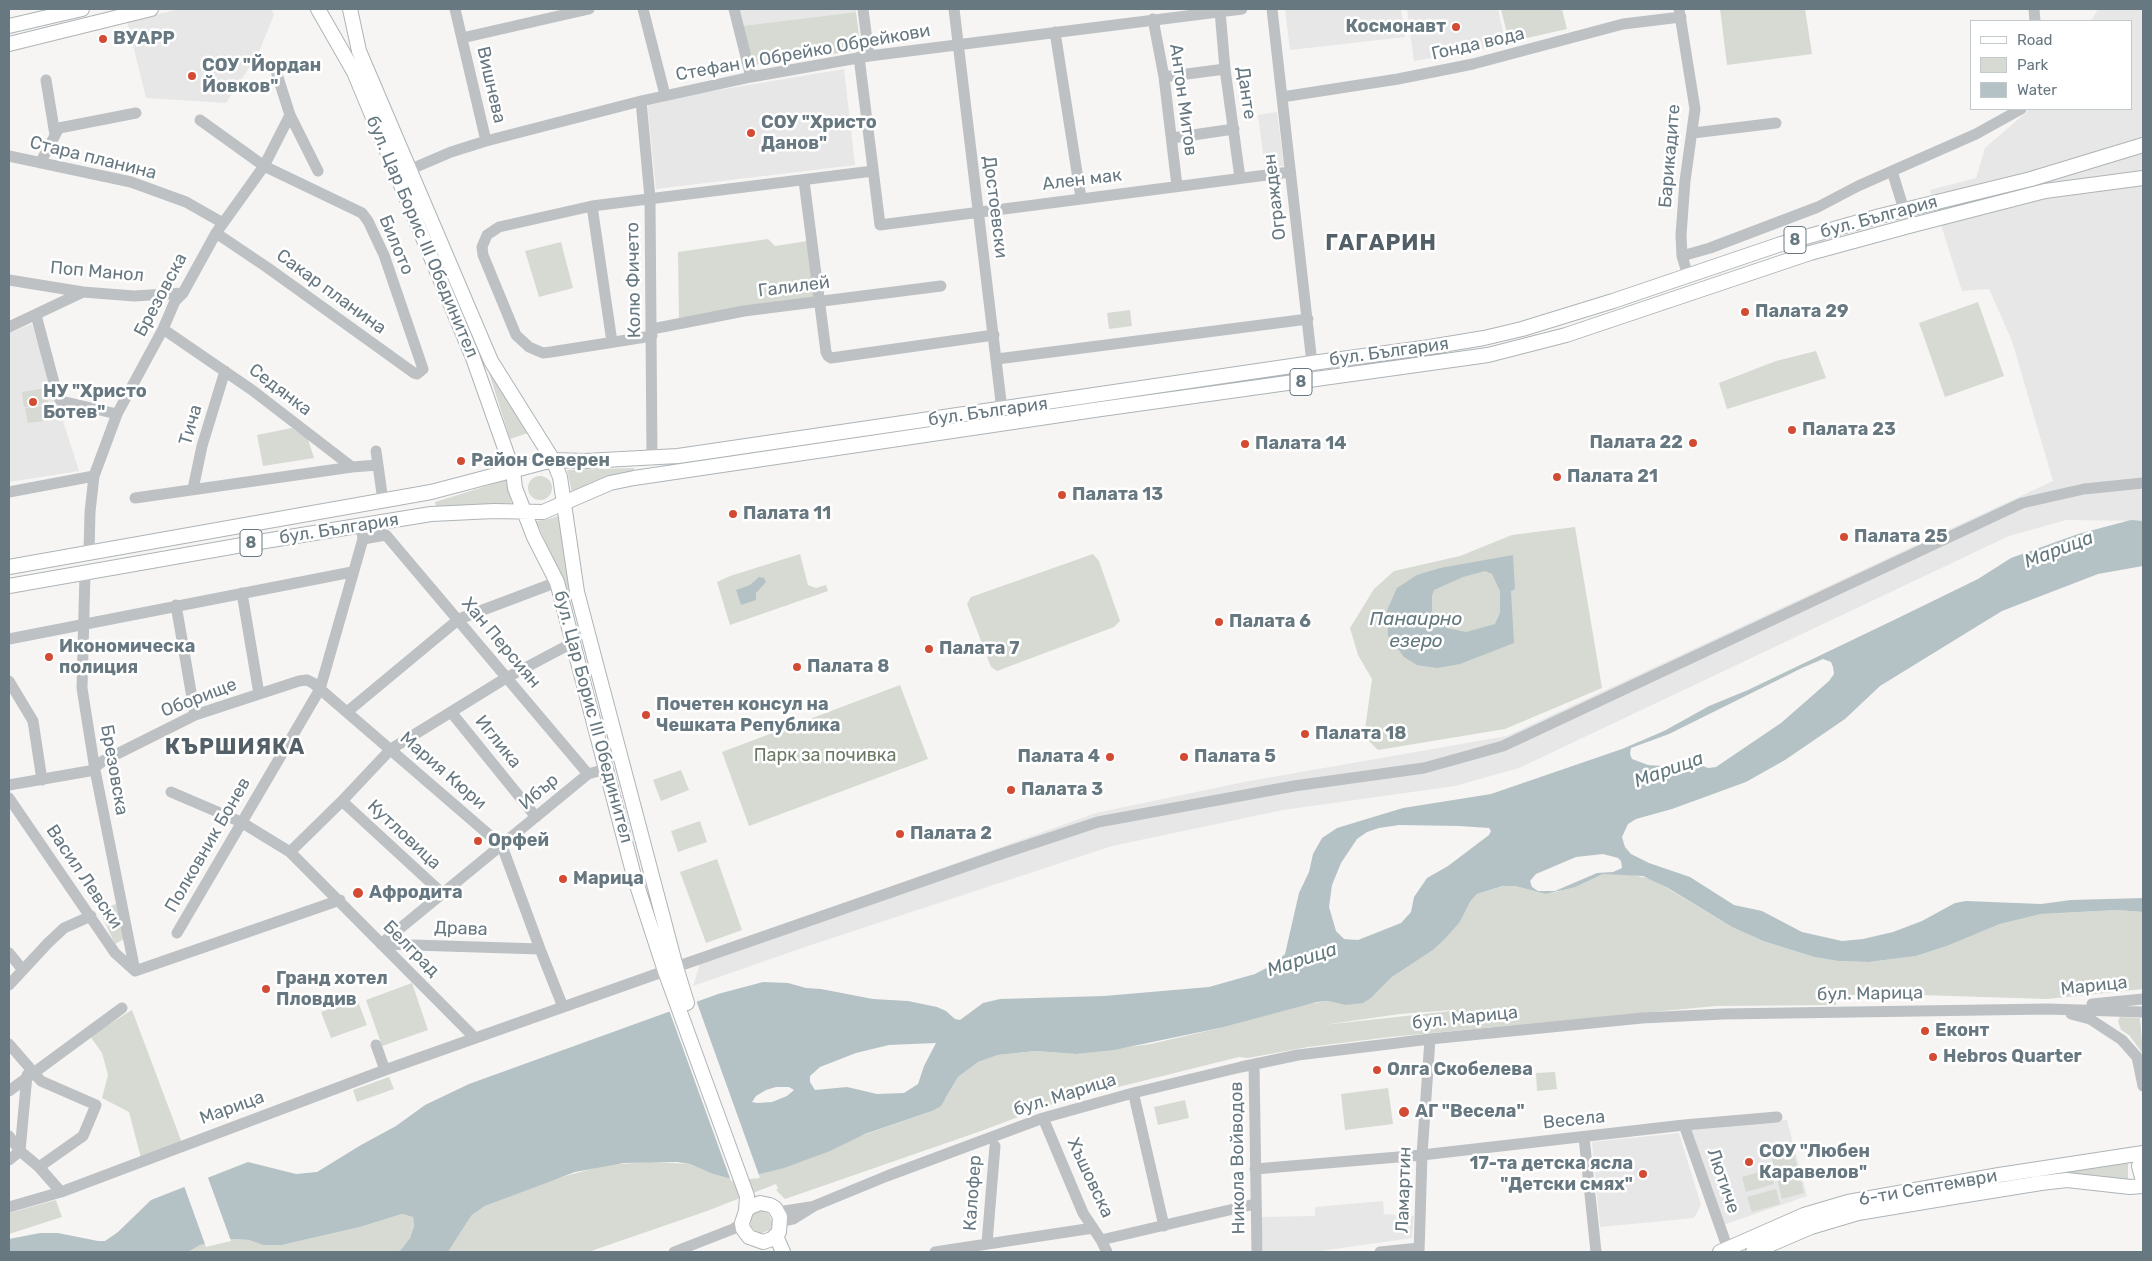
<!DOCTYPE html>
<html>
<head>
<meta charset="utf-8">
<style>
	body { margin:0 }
	#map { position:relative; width:2152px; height:1261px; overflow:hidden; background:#f6f5f3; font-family:Rubik,sans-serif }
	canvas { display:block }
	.frame { position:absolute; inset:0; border:10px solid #677881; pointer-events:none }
	.legend { position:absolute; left:1970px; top:20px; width:162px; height:90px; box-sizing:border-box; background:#fff; border:1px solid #c2c9cd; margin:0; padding:6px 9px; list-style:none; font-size:15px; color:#677881 }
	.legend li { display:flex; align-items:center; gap:10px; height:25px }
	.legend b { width:25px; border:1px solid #c2c9cd }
</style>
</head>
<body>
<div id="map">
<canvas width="2152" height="1261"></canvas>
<div class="frame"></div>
<ul class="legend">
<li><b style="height:6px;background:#fff"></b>Road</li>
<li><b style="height:14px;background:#d6dad2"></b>Park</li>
<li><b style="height:14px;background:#b5c2c5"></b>Water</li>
</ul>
</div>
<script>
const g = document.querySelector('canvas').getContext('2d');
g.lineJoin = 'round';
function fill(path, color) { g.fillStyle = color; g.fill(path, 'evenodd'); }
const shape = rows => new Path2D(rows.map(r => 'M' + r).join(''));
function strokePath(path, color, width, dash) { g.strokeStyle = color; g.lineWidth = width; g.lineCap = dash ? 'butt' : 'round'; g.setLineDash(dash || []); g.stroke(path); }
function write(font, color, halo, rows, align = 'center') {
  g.font = font + ' Rubik,sans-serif'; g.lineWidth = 5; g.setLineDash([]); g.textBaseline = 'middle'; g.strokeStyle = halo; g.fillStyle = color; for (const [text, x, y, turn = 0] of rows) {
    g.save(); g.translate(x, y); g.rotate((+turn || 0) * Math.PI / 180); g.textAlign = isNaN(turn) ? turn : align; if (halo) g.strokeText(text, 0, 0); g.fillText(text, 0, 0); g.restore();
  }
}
fill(shape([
	[180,9,271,9,274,15,258,54,226,103,146,98,127,21],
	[738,9,856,9,856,12,742,26],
	[1285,9,1401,9,1405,37,1290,50],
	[1407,9,1498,9,1506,45,1414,61],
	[2098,9,2143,9,2143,521,2066,520,2009,536,1519,768,1455,786,1283,810,1112,846,808,946,693,986,699,967,695,955,752,936,1096,813,1244,782,1507,736,2053,481,2012,341,1989,289,1962,291,1930,190,1976,178,1985,148,2030,109,2131,109,2131,21,2091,21],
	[844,69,855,165,656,189,647,102],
	[1277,112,1284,166,1265,168,1258,115],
	[32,324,79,471,9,482,9,333],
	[1787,1120,1807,1196,1723,1225,1688,1128],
	[1679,1133,1701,1205,1694,1218,1600,1227,1592,1142],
	[1383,1201,1384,1214,1414,1216,1412,1238,1313,1252,1263,1252,1261,1217,1315,1216,1315,1207]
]), '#e6e7e6');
fill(shape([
	[1501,9,1562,9,1567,29,1509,42],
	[1720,9,1805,9,1812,54,1727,65],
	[856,12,861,50,753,65,742,26],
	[768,239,775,246,808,241,816,298,679,318,678,252],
	[561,242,573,288,539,297,525,251],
	[1978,302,2004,376,1945,397,1919,323],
	[1130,310,1132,326,1109,329,1107,313],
	[1816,351,1826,378,1727,409,1719,383,1776,361],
	[485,360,528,433,510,439],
	[46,388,48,404,24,407,22,392],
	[49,405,51,420,28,423,25,408],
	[292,428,308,439,314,458,263,466,257,435],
	[634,468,634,472,572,493,567,470],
	'528 488a12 12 0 1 1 24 0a12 12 0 1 1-24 0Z',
	[506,480,512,505,436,506,435,502],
	[561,515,570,595,536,521,549,519],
	[1575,527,1602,688,1505,729,1378,750,1364,736,1372,679,1358,655,1350,628,1374,589,1394,571,1460,556,1512,535],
	[800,554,808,585,816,588,826,585,828,591,730,625,717,582,730,576],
	[1093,554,1099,561,1120,621,1114,627,997,671,991,667,967,604,971,597],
	[900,685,928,759,749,826,722,752],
	[681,770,689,790,661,801,653,780],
	[700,821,707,842,678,852,671,831],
	[717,859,742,930,706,943,680,872],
	[1603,874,1627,874,1652,879,1732,927,1763,941,1814,957,1838,961,1869,962,1916,956,1947,946,2000,924,2041,914,2117,910,2143,912,2143,989,2047,999,1920,995,1814,995,1836,997,1836,1005,1716,1006,1663,1011,1390,1037,1308,1047,1248,1058,1239,1057,1058,1102,981,1131,785,1199,776,1190,778,1189,776,1184,707,1211,588,1252,448,1252,466,1224,472,1215,485,1206,551,1180,606,1165,649,1162,690,1164,713,1174,735,1180,932,1111,946,1098,958,1077,978,1062,998,1055,1035,1051,1076,1054,1151,1044,1224,1027,1308,1004,1328,1001,1345,1005,1371,998,1392,977,1433,950,1445,939,1460,922,1470,902,1477,894,1504,886,1515,886,1546,894,1557,892],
	[1451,1010,1451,1011,1323,1025,1400,1014],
	[116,904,124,939,115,944,99,910],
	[412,983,428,1030,382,1046,366,1000],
	[357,999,367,1025,331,1038,321,1012],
	[132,1010,182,1143,141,1158,129,1112,102,1098,108,1075,102,1053,90,1036],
	[2120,1017,2140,1018,2143,1054,2129,1035,2121,1030,2118,1021],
	[1555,1072,1557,1089,1537,1091,1536,1073],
	[389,1077,394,1089,357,1102,353,1090],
	[1388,1088,1393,1124,1345,1130,1341,1094],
	[1185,1100,1189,1118,1158,1125,1154,1107],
	[1794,1154,1804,1193,1782,1199,1772,1159],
	[2128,1160,2128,1180,1955,1190,1955,1187],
	[1770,1169,1774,1184,1746,1192,1742,1177],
	[1776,1189,1780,1204,1752,1212,1747,1197],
	[56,1200,62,1217,9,1234,9,1213],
	[761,1211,768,1213,773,1223,770,1230,759,1234,751,1227,750,1220,754,1213],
	[402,1214,413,1217,414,1226,410,1238,399,1252,188,1252,200,1245,232,1239,249,1240,263,1245,282,1245,360,1227]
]), '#d6dad2');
fill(shape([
	[2131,520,2143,521,2143,566,2098,574,2002,611,1880,686,1845,719,1785,760,1746,782,1672,809,1636,819,1628,824,1622,837,1625,847,1631,854,1649,863,1690,877,1734,905,1762,911,1802,932,1842,941,1863,939,1893,932,1922,921,1955,903,1966,901,2041,904,2071,900,2143,898,2143,912,2117,910,2041,914,2000,924,1947,946,1916,956,1869,962,1838,961,1814,957,1763,941,1732,927,1668,888,1643,876,1603,874,1575,887,1546,894,1515,886,1503,886,1477,894,1470,902,1460,922,1445,939,1433,950,1392,977,1371,998,1363,1003,1345,1005,1328,1001,1317,1002,1224,1027,1114,1050,1076,1054,1035,1051,998,1055,978,1062,958,1077,941,1106,932,1111,865,1134,830,1151,784,1168,735,1180,713,1174,690,1164,677,1162,624,1163,575,1172,485,1206,472,1215,466,1224,448,1252,399,1252,410,1238,414,1226,413,1217,402,1214,360,1227,282,1245,263,1245,249,1240,232,1239,200,1245,188,1252,9,1252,9,1239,40,1233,58,1233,98,1241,105,1241,118,1232,151,1200,248,1162,296,1174,317,1172,361,1145,396,1126,425,1105,469,1084,718,994,763,982,788,983,806,988,821,989,873,999,908,1001,937,1007,946,1011,955,1019,960,1020,983,1003,1000,999,1104,996,1209,987,1255,974,1274,964,1285,954,1299,893,1309,872,1313,854,1322,838,1337,828,1403,808,1491,794,1622,749,1664,731,1709,706,1748,690,1896,619,1978,579,2011,558,2078,534],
	[1823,659,1831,662,1833,667,1834,674,1829,681,1781,723,1716,767,1708,768,1693,762,1683,762,1662,766,1648,765,1632,759,1630,754,1631,748,1669,734,1802,668],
	[1399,825,1459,826,1489,828,1491,831,1489,835,1448,866,1427,878,1414,897,1411,912,1401,923,1358,940,1344,939,1336,931,1329,907,1332,885,1341,863,1357,839,1367,832,1379,828],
	[1603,854,1618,858,1621,861,1622,868,1613,872,1597,873,1555,891,1538,891,1532,887,1530,881,1536,874,1576,857],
	[936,1043,924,1066,918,1084,904,1093,877,1094,847,1087,815,1090,810,1082,810,1076,820,1067,856,1053,889,1045],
	[776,1087,789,1087,794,1090,787,1096,772,1102,757,1103,752,1102,756,1096,766,1090],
	[1513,555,1515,589,1511,591,1514,643,1460,664,1437,668,1417,665,1404,657,1388,636,1387,610,1397,588,1417,575,1440,568],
	[1485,571,1492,574,1500,591,1500,613,1495,624,1466,632,1447,628,1432,611,1432,596,1434,590,1463,577],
	[759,577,764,578,766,582,756,593,756,600,741,605,736,590,750,585]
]), '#b5c2c5');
fill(shape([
	[696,1000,760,1178,731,1181,669,1010],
	[207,1175,231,1241,206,1247,183,1183]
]), '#f6f5f3');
const major = shape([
	[318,9,354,72,473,358,513,471,515,488,534,537,557,582,634,876,665,971,747,1196,746,1211,742,1223,743,1229,749,1237,763,1242,772,1239,779,1232,780,1217,775,1208,770,1205,760,1203,750,1207,746,1211],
	[350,9,359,51,491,361,553,460,560,477,577,592,676,967,687,1003],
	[9,26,82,9],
	[9,44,151,9],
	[9,567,431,492,553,460,585,461,678,456,1312,363,1430,347,1484,338,1522,329,1613,301,1781,244,1880,216,2031,179,2143,145],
	[9,586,265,541,431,514,494,511,543,512,610,483,634,478,1101,409,1488,355,1566,335,1810,253,1909,226,2045,191,2143,178],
	[2143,1155,2139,1166,2143,1181],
	[776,1236,783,1252],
	[1720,1252,1804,1215,1848,1202,1999,1175,2143,1153],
	[1753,1252,1811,1227,1858,1213,1954,1197,2041,1183,2067,1180,2130,1187,2143,1186]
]);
strokePath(major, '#aeb4b7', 16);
strokePath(shape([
	[455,9,486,141],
	[643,9,665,95],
	[734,9,751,77],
	[863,9,869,56],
	[954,9,1002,410],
	[1272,9,1314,381],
	[1679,9,1695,109,1685,181,1681,235,1682,256,1688,276],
	[2034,9,2035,21],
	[1220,11,1225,69,1240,178],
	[1153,19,1164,77,1177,186],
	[1055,32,1081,198],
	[462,38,589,9],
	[859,57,880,225,1290,172],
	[1164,77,1225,69],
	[46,80,55,135],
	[1282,97,1398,79,1473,64,1623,24,1681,17],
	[641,101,650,198,652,459],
	[290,115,318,171],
	[200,120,264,166,362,213,368,221,384,255,423,369,417,374,414,373,268,268,216,233],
	[1693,133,1776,123],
	[1172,138,1234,129],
	[9,156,131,182,186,202,223,223],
	[40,163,59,128,136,113],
	[409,170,451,152,486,141,641,101,751,77,869,56,1242,9],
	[1892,171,1909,226],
	[804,181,826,352,828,356,831,358,994,335],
	[592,206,612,342],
	[1682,256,1710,248,1818,207,1858,186,1976,134,2021,109],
	[9,280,83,292,134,296,183,293],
	[36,315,57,394,61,401,117,414],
	[9,327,83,292],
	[163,329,252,390,352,467,378,465],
	[652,329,744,311,941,286],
	[652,336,551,352,543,353,529,347,516,335,483,255,482,247,487,235,499,227,592,206,873,171],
	[997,359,1308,319],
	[376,451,383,501],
	[193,489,202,446,225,371],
	[9,492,94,476],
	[135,498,352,467],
	[363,539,386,535,588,774],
	[89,553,90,512,94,476,117,414,163,329,175,301,183,293,216,233,264,166,290,115,275,68],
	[85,573,82,688,95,770,135,971],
	[242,593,259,694],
	[176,605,195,715],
	[9,639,352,572],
	[9,681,33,721,42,780],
	[347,712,459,619,557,582],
	[451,712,536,817],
	[95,767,103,761,195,715,299,681,307,680,313,683,502,846,540,949,563,1007],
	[9,785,95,770],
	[171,792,241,822,290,852,475,1038],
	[9,798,115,953,135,971],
	[342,801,443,894],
	[290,852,342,801,391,749,506,678,574,642],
	[177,933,320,689,363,539,361,525],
	[381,944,588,774,606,769],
	[381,944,540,949],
	[9,953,23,970],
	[676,967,998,855,1098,822,1294,786,1424,768,1503,746,2022,503,2084,489,2143,483],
	[135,971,340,900],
	[9,985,48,943,64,928,91,916],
	[2092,1004,2143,999],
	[2071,1014,2090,1019,2122,1040,2137,1057,2143,1086],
	[9,1044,41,1081,96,1105,83,1136,39,1167],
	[376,1045,385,1070],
	[1254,1064,1257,1252],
	[9,1091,122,1008],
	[1135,1100,1164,1226],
	[1043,1118,1083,1213,1101,1240,1107,1252],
	[1684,1125,1729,1252],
	[9,1136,20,1151,39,1167,61,1192],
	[1584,1137,1596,1252],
	[9,1160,20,1151,27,1075],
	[1255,1169,1422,1155,1684,1125,1777,1117],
	[9,1207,61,1192,385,1070,665,971],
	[778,1212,810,1207],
	[781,1222,793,1219,814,1206,887,1176,1043,1118,1133,1093,1241,1067,1298,1055,1430,1039,1642,1018,1723,1014,2048,1009,2143,1012],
	[1101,1240,1255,1204],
	[987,1243,995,1146],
	[674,1252,733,1229,742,1223],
	[935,1252,1093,1228],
	[1380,1252,1419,1248],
	[1419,1252,1422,1155,1430,1039]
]), '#bdc1c4', 11);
strokePath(major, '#fff', 14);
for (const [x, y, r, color] of [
	[1456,27,5,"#d44b34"],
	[103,39,5,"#d44b34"],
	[192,76,5,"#d44b34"],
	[751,133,5,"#d44b34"],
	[1745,312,5,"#d44b34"],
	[33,402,5,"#d44b34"],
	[1792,430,5,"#d44b34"],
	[1693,443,5,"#d44b34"],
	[1245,444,5,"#d44b34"],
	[461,461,5,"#d44b34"],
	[1557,477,5,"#d44b34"],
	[1062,495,5,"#d44b34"],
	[733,514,5,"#d44b34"],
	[1844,537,5,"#d44b34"],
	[1219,622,5,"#d44b34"],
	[929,649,5,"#d44b34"],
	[49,657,5,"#d44b34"],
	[797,667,5,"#d44b34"],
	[646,715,5,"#d44b34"],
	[1305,734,5,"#d44b34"],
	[1110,757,5,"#d44b34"],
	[1184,757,5,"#d44b34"],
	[1011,790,5,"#d44b34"],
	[900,834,5,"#d44b34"],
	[478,841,5,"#d44b34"],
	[563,879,5,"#d44b34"],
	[358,893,6,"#d44b34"],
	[266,989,5,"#d44b34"],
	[1925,1031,5,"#d44b34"],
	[1933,1057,5,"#d44b34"],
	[1377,1070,5,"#d44b34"],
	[1404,1112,6,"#d44b34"],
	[1749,1162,5,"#d44b34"],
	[1643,1174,5,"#d44b34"]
]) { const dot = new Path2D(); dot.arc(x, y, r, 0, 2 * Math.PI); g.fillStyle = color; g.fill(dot); strokePath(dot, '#fff', 2); }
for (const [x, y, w] of [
	[1795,240,22],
	[1301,382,22],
	[251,543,22]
]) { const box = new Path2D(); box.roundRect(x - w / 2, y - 13.5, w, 27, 4); g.fillStyle = '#fff'; g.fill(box); strokePath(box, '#677881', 1); }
write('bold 16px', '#677881', null, [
	["8",1795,240],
	["8",1301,382],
	["8",251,543]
]);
write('bold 18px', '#677881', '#fff', [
	["Космонавт",1446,27,"right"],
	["ВУАРР",113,39],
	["СОУ \"Йордан",202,66],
	["Йовков\"",202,87],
	["СОУ \"Христо",761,123],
	["Данов\"",761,144],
	["Палата 29",1755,312],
	["НУ \"Христо",43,392],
	["Ботев\"",43,413],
	["Палата 23",1802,430],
	["Палата 22",1683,443,"right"],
	["Палата 14",1255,444],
	["Район Северен",471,461],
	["Палата 21",1567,477],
	["Палата 13",1072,495],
	["Палата 11",743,514],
	["Палата 25",1854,537],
	["Палата 6",1229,622],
	["Икономическа",59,647],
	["полиция",59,668],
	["Палата 7",939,649],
	["Палата 8",807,667],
	["Почетен консул на",656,705],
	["Чешката Република",656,726],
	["Палата 18",1315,734],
	["Палата 4",1100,757,"right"],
	["Палата 5",1194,757],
	["Палата 3",1021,790],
	["Палата 2",910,834],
	["Орфей",488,841],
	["Марица",573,879],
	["Афродита",369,893],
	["Гранд хотел",276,979],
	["Пловдив",276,1000],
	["Еконт",1935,1031],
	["Hebros Quarter",1943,1057],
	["Олга Скобелева",1387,1070],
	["АГ \"Весела\"",1415,1112],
	["СОУ \"Любен",1759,1152],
	["Каравелов\"",1759,1173],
	["17-та детска ясла",1633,1164,"right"],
	["\"Детски смях\"",1633,1185,"right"]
], 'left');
write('18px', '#677881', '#fff', [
	["Гонда вода",1478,44,-13],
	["Стефан и Обрейко Обрейкови",803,53,-10],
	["Вишнева",491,85,77],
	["Данте",1246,93,82],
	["Антон Митов",1183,100,82],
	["Барикадите",1670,156,-85],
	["Стара планина",93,158,14],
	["Ален мак",1082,180,-7],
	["Огражден",1275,197,-97],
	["Достоевски",995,207,83],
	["бул. България",1879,217,-15],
	["бул. Цар Борис III Обединител",422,237,67],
	["Билото",396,245,67],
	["Поп Манол",97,272,5],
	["Колю Фичето",634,280,-91],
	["Галилей",794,287,-7],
	["Сакар планина",331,292,36],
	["Брезовска",161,295,-62],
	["бул. България",1389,352,-8],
	["Седянка",280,390,37],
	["бул. България",988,412,-8],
	["Тича",191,425,-74],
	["бул. България",339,529,-9],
	["Хан Персиян",501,643,50],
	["Оборище",199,698,-21],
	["бул. Цар Борис III Обединител",593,717,75],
	["Иглика",498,742,51],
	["Брезовска",114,770,80],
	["Мария Кюри",443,771,41],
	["Ибър",539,792,-40],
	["Кутловица",404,835,43],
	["Полковник Бонев",208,845,-60],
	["Васил Левски",84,877,56],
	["Драва",461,929,2],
	["Белград",411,949,45],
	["Марица",2094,986,-6],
	["бул. Марица",1870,994,-1],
	["бул. Марица",1465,1018,-6],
	["бул. Марица",1065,1095,-17],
	["Марица",232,1108,-20],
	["Весела",1574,1120,-6],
	["Никола Войводов",1238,1158,-91],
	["Хъшовска",1090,1178,65],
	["Лютиче",1723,1181,71],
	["6-ти Септември",1928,1188,-10],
	["Ламартин",1404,1190,-88],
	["Калофер",973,1193,-86]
]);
write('18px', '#6b7965', '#fff', [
	["Парк за почивка",825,756]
]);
write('italic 19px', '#63797e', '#fff', [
	["Марица",2059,550,-21],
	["Панаирно",1416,620],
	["езеро",1416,642],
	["Марица",1669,770,-20],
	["Марица",1302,960,-18]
]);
g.letterSpacing = '1px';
write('bold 22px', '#546067', '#fff', [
	["ГАГАРИН",1381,244],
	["КЪРШИЯКА",235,748]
]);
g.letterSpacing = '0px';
</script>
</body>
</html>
